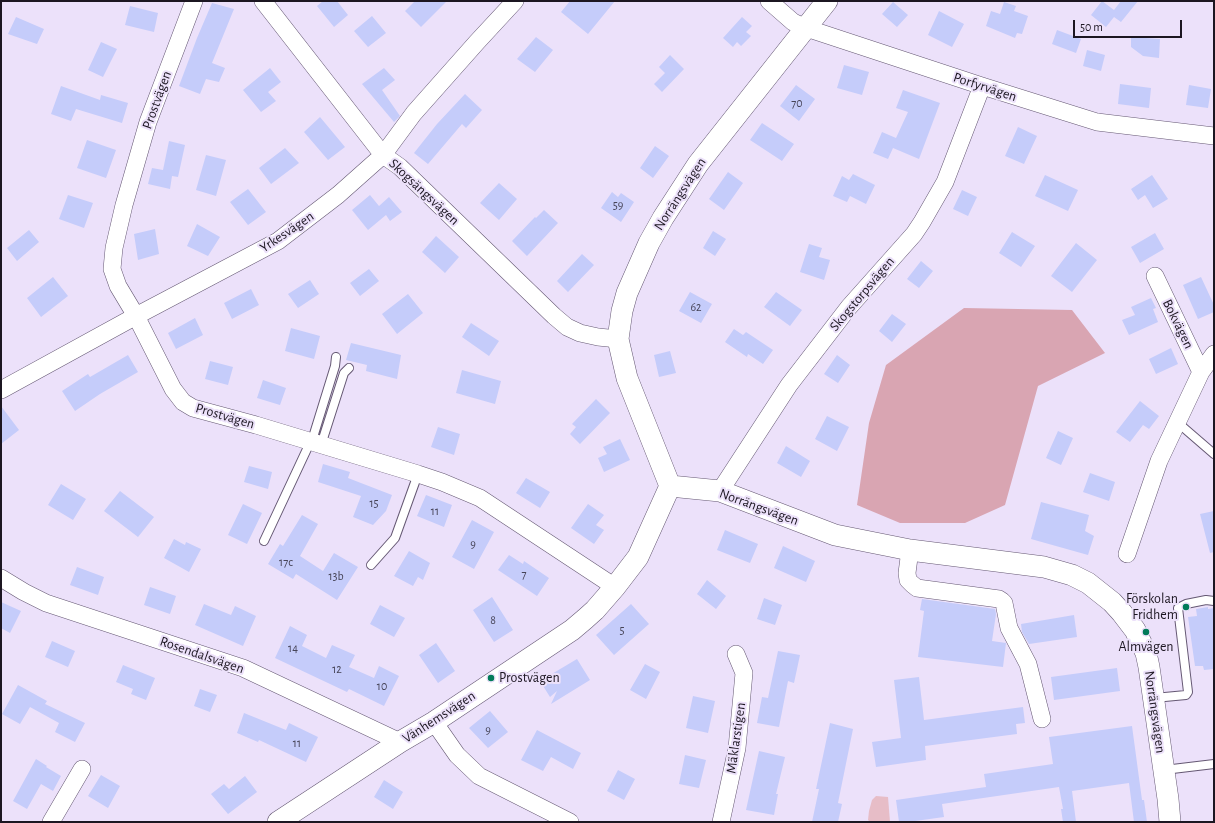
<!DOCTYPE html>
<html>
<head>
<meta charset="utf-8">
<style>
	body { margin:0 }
	#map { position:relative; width:1215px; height:823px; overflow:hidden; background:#ece1fa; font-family:"Alegreya Sans",sans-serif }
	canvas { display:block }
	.frame { position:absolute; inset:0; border:2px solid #1c1621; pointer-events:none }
	.scale { position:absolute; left:1073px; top:20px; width:109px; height:18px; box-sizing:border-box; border:2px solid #1c1621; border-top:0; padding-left:5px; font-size:12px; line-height:14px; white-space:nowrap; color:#1c1621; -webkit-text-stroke:3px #ece1fa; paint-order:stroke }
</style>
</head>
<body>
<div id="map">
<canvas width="1215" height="823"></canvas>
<div class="frame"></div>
<div class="scale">50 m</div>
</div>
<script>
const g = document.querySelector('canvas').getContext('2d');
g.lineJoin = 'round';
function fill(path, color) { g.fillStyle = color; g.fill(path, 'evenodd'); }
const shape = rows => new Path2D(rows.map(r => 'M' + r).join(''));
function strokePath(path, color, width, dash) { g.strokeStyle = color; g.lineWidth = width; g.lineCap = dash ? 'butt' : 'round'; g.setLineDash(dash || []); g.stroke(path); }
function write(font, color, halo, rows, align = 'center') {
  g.font = font + ' "Alegreya Sans",sans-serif'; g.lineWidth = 4; g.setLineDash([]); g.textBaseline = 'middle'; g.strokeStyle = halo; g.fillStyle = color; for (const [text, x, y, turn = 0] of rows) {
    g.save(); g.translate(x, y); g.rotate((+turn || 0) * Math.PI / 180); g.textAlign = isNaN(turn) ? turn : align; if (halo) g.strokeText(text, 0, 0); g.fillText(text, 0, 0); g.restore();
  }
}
fill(shape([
	[876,796,888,797,890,822,870,822,868,820,869,811,872,800]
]), '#e7bdc7');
fill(shape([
	[964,308,1072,310,1105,353,1038,386,1005,505,965,523,900,523,857,505,869,423,886,365]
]), '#d9a5b2');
fill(shape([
	[323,1,337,1,348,15,334,27,317,6],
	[415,1,447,1,421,27,405,11],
	[570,1,615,1,588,34,561,12],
	[1102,1,1114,10,1121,1,1138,1,1121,22,1114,17,1106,27,1091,15],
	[893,2,908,15,897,27,882,14],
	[1004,2,1016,6,1014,11,1028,16,1022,34,1017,33,1015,38,986,26,991,11,1000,14],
	[212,3,234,9,212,63,225,68,219,82,206,79,200,94,179,86,197,38],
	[130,6,158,13,154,32,125,25],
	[939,11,964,24,952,47,928,35],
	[372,16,386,33,368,47,354,31],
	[16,17,44,29,37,44,8,34],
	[742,17,752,26,746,32,751,36,741,46,737,42,733,47,723,38],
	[1057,30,1081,39,1076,53,1052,44],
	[536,37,553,50,535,72,517,59],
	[1131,37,1160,39,1159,58,1143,56,1131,47],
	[101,42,117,49,103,77,88,70],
	[1087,50,1105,55,1101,71,1083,66],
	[670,55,684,69,662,92,654,84,665,73,659,67],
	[844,65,869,72,862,95,837,88],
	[270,68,281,82,268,92,276,101,261,112,243,90],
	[384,68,395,80,382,90,400,116,394,122,362,84],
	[1120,84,1151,88,1149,108,1118,104],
	[796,85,815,99,799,121,780,106],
	[1189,85,1211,89,1208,108,1186,105],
	[61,86,100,100,101,95,128,103,122,123,76,109,71,121,51,114],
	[903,90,940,103,919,159,893,148,888,159,873,153,882,132,896,138,908,112,896,108],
	[465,94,482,110,466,128,462,124,428,164,414,153,437,124],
	[320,117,345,147,328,160,304,132],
	[762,123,794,144,782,161,750,140],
	[1018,127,1037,136,1024,164,1005,156],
	[87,140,116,150,106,178,77,168],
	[169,141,185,145,178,177,172,176,170,189,148,184,152,168,163,170],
	[655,146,669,156,653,178,640,168],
	[285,148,299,163,271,184,259,168],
	[206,155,226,160,216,196,196,190],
	[728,172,743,183,724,210,709,199],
	[853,174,875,185,866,204,850,196,847,202,833,196,842,176,849,180],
	[1045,175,1078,190,1068,211,1035,196],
	[1152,175,1168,199,1153,208,1145,195,1138,200,1131,189],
	[499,183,517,199,499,220,480,203],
	[248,189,266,212,248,225,230,202],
	[962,190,977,197,968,216,953,209],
	[612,192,618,197,621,193,634,202,621,222,601,208],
	[68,195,93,203,84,228,59,219],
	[370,195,379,206,389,197,402,212,390,221,386,215,368,230,352,210],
	[544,210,558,223,527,256,512,241,535,217,536,218],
	[197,224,220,237,208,256,187,246],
	[155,229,159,254,138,260,134,234],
	[29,230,39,242,17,261,7,248],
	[713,231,726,239,715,256,703,248],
	[1012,232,1035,246,1021,267,999,253],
	[1155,233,1164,249,1140,263,1131,247],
	[436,236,459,257,445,273,422,252],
	[1076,243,1097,260,1072,292,1051,276],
	[809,244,822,248,819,257,830,260,824,280,800,272],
	[582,254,594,265,568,292,557,281],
	[921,261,933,271,919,288,907,279],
	[369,269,379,281,360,296,350,283],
	[53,277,68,296,41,317,27,298],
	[1201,277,1214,305,1214,312,1198,319,1183,285],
	[310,280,319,294,298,308,288,294],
	[251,289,259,305,232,319,224,303],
	[690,292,712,304,701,323,679,311],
	[776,292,802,310,790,326,764,307],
	[408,294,423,313,397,334,382,314],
	[1151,298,1156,308,1153,309,1158,322,1129,335,1122,320,1135,315,1131,307],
	[892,314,906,324,892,342,879,331],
	[195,318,203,335,176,349,168,333],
	[471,323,499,341,489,356,462,337],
	[291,328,320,336,314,359,285,351],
	[734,329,743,335,746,332,773,350,763,364,748,354,747,357,725,342],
	[351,343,401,355,397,379,366,371,367,365,346,360],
	[1171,348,1178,364,1156,374,1149,359],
	[670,351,676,373,659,377,654,355],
	[128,355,138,372,100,394,75,411,62,391,88,374,90,377],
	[837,355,850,365,838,383,824,374],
	[210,361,233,367,228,385,205,379],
	[462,370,501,381,495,404,456,393],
	[263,380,286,388,280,405,257,398],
	[596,399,610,413,580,444,570,434,576,427,572,424],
	[1140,401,1159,416,1149,429,1143,425,1130,442,1116,432],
	[1,406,19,430,1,444],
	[827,416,849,427,837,451,815,439],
	[438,427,460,434,454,455,431,447],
	[1058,431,1073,438,1061,465,1046,458],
	[620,439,630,460,604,472,598,458,607,454,603,447],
	[786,446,810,461,801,477,777,463],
	[323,464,350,472,348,478,392,495,386,511,373,525,353,517,361,496,318,482],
	[249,466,272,472,268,489,244,482],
	[1090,473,1115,482,1109,501,1083,492],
	[526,478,550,492,540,508,516,493],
	[61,484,86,499,73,520,48,505],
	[120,491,154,517,138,537,104,511],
	[426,495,452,505,444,527,417,516],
	[1041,502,1089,515,1085,531,1094,536,1088,555,1031,539],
	[243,504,262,513,247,544,228,535],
	[588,504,604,515,596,525,604,530,594,544,571,528],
	[1214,511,1214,552,1210,553,1200,514],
	[302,515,318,524,300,556,323,571,334,553,358,567,337,600,296,574,293,579,268,564,280,544,283,546],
	[472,520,494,532,474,569,452,557],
	[725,530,758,544,750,563,717,550],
	[174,539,185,545,186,542,201,549,189,572,164,558],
	[783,546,815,561,806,582,774,568],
	[409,551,430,563,423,580,418,577,413,586,394,576],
	[509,555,523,564,524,561,549,578,537,596,498,570],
	[77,567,104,577,98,595,70,585],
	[707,580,726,596,716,609,697,594],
	[150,587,176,596,170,614,144,605],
	[492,597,513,630,494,642,473,610],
	[764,598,782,605,775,625,757,619],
	[922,599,995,609,996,614,992,641,1006,643,1003,667,918,657,924,611,920,610],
	[1,602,21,611,10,633,1,628],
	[204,604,231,615,235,606,256,616,243,646,195,625],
	[631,604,649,624,614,655,596,635],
	[380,605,405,618,394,637,370,624],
	[1208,607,1208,609,1214,608,1214,669,1204,670,1203,666,1195,666,1188,617,1197,616,1196,609],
	[1074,615,1077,637,1029,644,1022,632,1021,624],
	[290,626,307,635,302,646,326,658,332,645,355,655,349,667,374,678,379,666,399,676,384,706,349,689,347,692,275,658],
	[52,641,75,651,68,667,45,657],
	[436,643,455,671,438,683,419,655],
	[778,651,800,655,794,683,788,681,779,727,757,723,762,697,768,698],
	[577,659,590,680,551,704,557,691,550,697,540,681],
	[645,664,660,672,646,699,630,690],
	[123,665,155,678,146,700,131,694,133,689,116,682],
	[1117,668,1120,691,1054,700,1051,677],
	[919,677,924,720,1023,707,1025,723,1016,724,1017,734,925,746,926,760,876,767,872,742,901,738,894,680],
	[18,685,47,701,45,704,85,723,75,742,55,732,59,723,30,707,20,724,2,714],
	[200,689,217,695,210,712,194,706],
	[693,696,715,701,708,733,686,728],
	[490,711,508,732,488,748,469,728],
	[244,713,286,730,289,723,318,737,306,762,259,740,258,742,237,733],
	[830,723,853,729,838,803,842,804,838,822,812,822,819,789,816,789],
	[1132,726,1142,800,1144,800,1147,822,1134,822,1129,783,1072,791,1076,822,1063,822,1061,809,1063,809,1059,787,942,804,944,817,908,822,899,822,896,800,986,787,984,774,1053,764,1049,737],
	[537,730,581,753,573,769,551,757,543,771,521,760],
	[759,751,785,757,776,794,778,794,774,815,746,810],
	[685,755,706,760,699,788,679,784],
	[36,759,47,766,46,767,61,776,53,791,41,784,27,809,13,801],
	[618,770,635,779,624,800,607,791],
	[101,775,120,786,108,808,88,796],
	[245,776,257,792,228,814,211,794,224,784,229,789],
	[384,780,403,792,393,809,374,797]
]), '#c5ccfa');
const service = shape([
	[1177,422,1214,454],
	[321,445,344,373,349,368],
	[264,541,314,434,335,366,336,357],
	[371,565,395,538,418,474],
	[1154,698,1186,695,1188,692,1178,608,1186,604,1206,600,1214,601],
	[1164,770,1214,764]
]);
const minor = shape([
	[194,1,148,122,124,205,114,248,112,269,118,286,136,316,173,389,183,402,193,408,256,425,418,474,442,482,480,498,615,587],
	[263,1,383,155,400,167,554,316,567,327,580,333,598,337,618,339],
	[769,1,793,22,806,28,982,86,1097,122,1214,136],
	[1155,276,1201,372],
	[1,390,136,316,278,241,338,195,383,155,414,113,477,42,515,1],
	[720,491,789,385,849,307,914,234,922,222,945,182,982,86],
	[910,550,907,573,908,580,912,584,917,588,999,599,1002,601,1004,603,1009,628,1028,664,1042,719],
	[1127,554,1159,461,1201,372,1214,354],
	[1,578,24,592,46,603,243,668,400,742],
	[434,722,457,755,479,776,570,822],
	[51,822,82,769],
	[721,822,737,748,744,673,736,654]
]);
const tertiary = shape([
	[670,486,720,491,835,535,910,550,1044,567,1072,575,1088,583,1112,602,1122,613,1135,630,1146,653,1149,667,1168,799,1170,822],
	[670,486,627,378,618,339,622,311,627,293,649,243,663,218,698,164,827,1],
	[278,822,400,742,434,722,572,630,585,619,595,610,615,587,638,557,670,486]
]);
strokePath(service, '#655873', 10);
strokePath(minor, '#655873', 18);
strokePath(tertiary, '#655873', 22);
strokePath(service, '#fff', 8);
strokePath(minor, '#fff', 17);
strokePath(tertiary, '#fff', 21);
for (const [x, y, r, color] of [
	[1186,607,4,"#017b59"],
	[1146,632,4,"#017b59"],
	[491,678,4,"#017b59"]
]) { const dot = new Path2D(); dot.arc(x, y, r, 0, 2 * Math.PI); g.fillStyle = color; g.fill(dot); strokePath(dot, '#ece1fa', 1.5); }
write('12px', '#464457', null, [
	["70",797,103],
	["59",618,205],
	["62",696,307],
	["15",374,503],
	["11",435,511],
	["9",473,544],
	["17c",286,562],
	["7",524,574],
	["13b",336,576],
	["8",493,620],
	["5",622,630],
	["14",293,648],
	["12",337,669],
	["10",382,686],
	["9",488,730],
	["11",297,743]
]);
write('14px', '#1c1621', '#ece1fa', [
	["Porfyrvägen",985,87,18],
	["Prostvägen",157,100,-70],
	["Skogsängsvägen",424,192,43],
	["Norrängsvägen",680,194,-57],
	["Yrkesvägen",287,232,-34],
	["Skogstorpsvägen",862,294,-50],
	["Bokvägen",1178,324,64],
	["Prostvägen",225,416,16],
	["Norrängsvägen",759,507,20],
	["Rosendalsvägen",202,655,19],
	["Norrängsvägen",1155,712,82],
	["Vänhemsvägen",439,717,-33],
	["Mäklarstigen",736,738,-82]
]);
write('14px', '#1c1621', '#ece1fa', [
	["Förskolan",1178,599],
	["Fridhem",1178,615],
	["Almvägen",1146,647,"center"],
	["Prostvägen",499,678,"left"]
], 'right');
</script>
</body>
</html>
